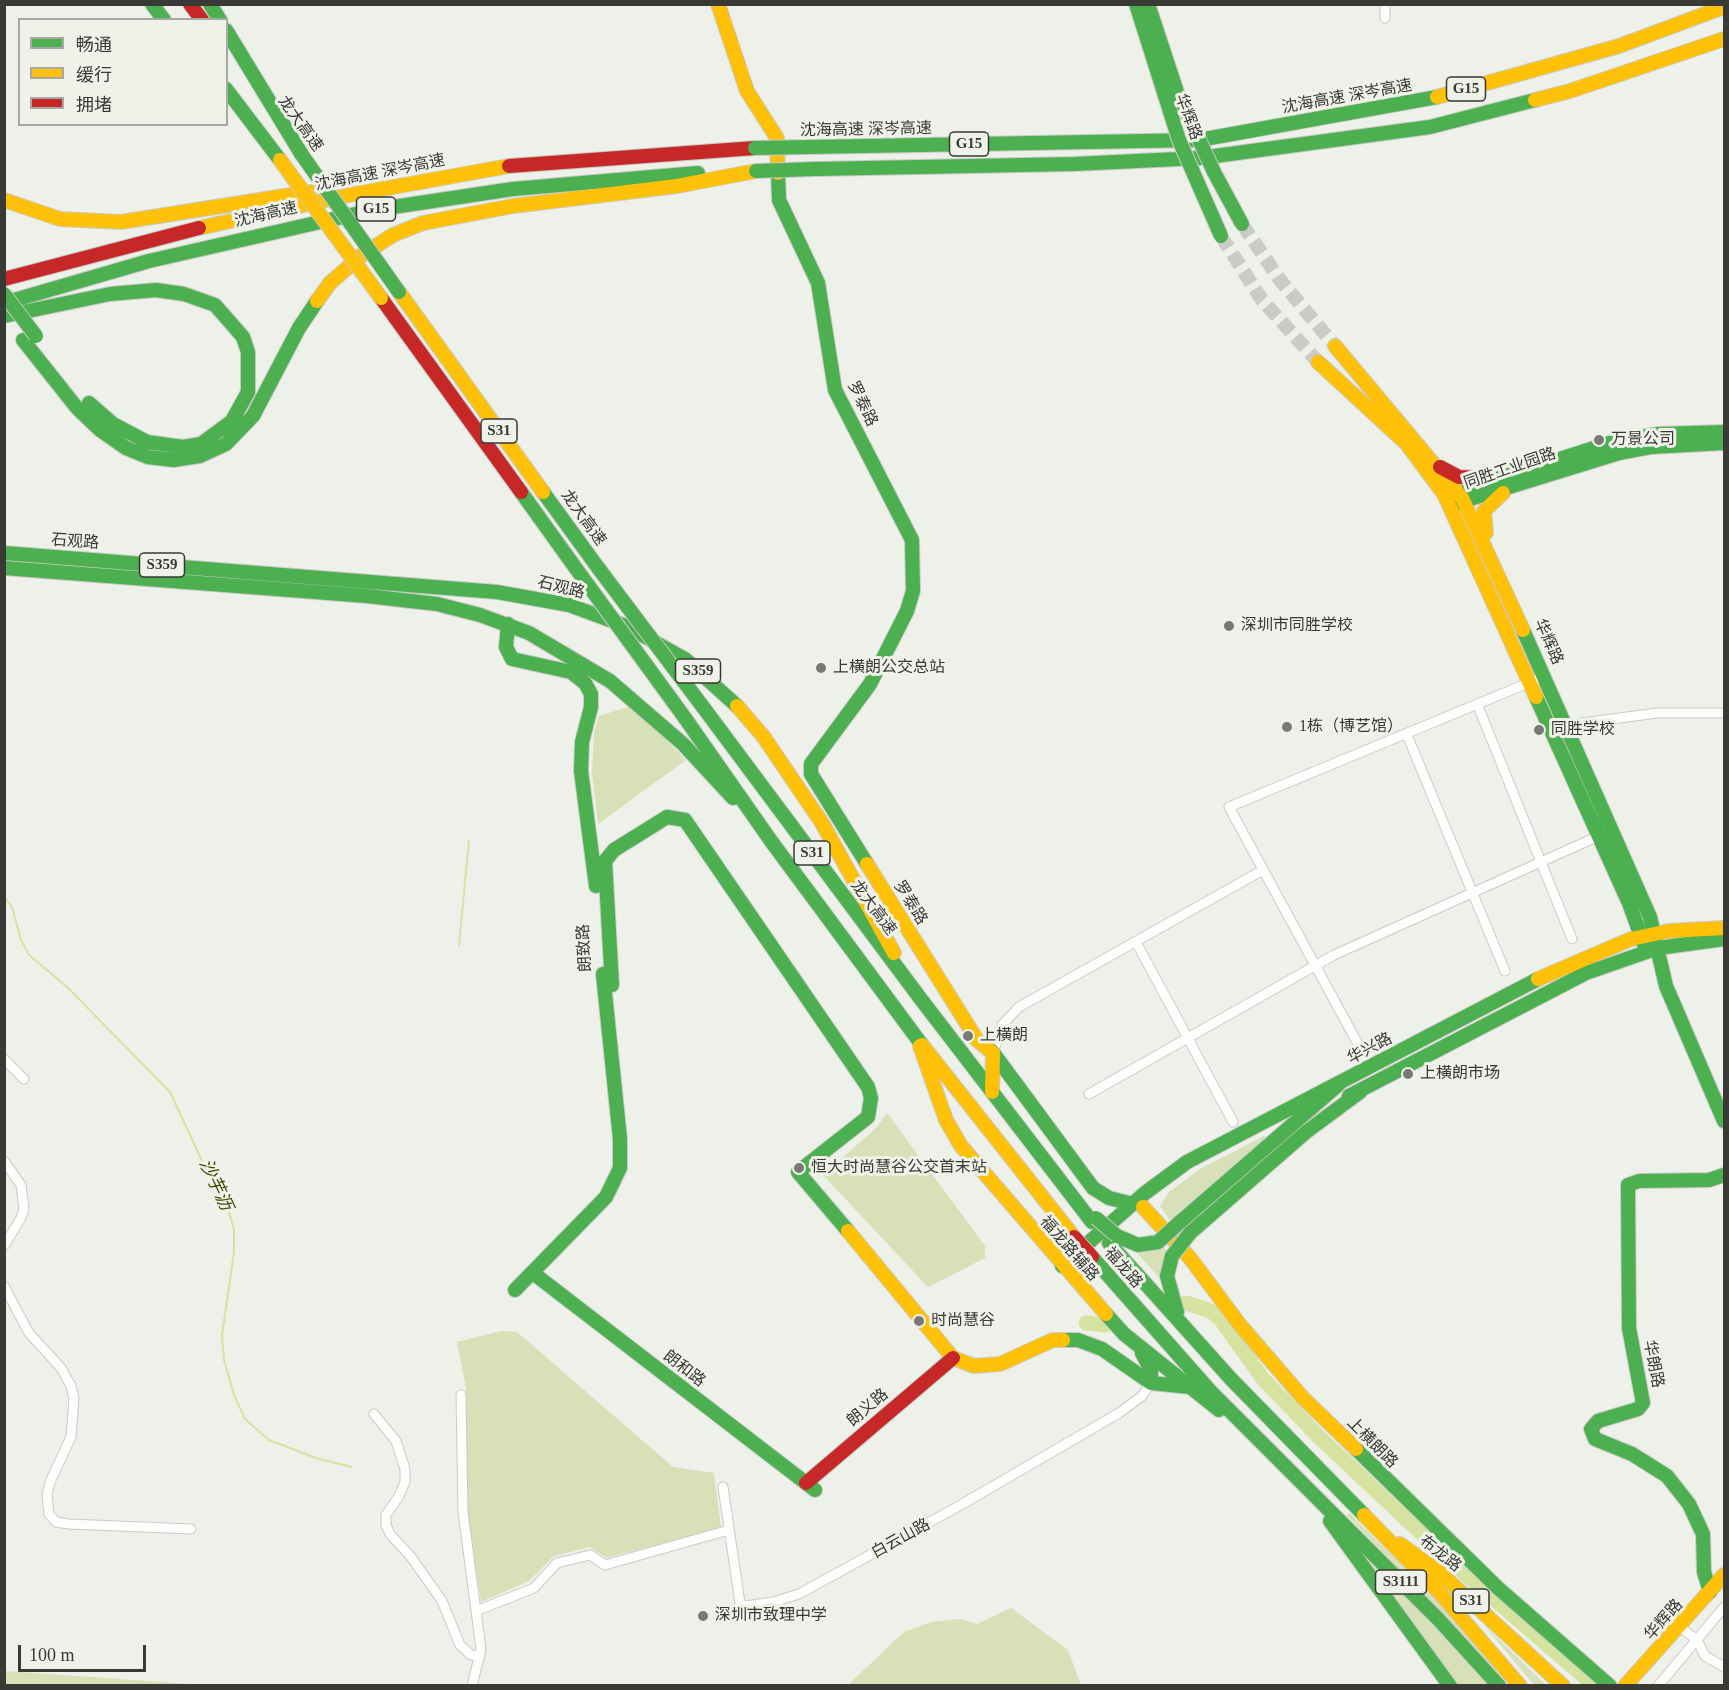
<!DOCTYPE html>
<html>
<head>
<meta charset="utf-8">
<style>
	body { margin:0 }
	#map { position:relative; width:1729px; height:1690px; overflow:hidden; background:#eef0ea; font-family:"Times New Roman","Noto Sans SC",serif }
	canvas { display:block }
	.frame { position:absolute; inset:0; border:6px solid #393936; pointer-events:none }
	.legend { position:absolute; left:18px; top:18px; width:210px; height:108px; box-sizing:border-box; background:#eff2e8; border:2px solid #a6a8a1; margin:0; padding:8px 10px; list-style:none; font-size:18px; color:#393936 }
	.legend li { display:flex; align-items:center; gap:12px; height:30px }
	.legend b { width:30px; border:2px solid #a6a8a1 }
	.scale { position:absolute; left:18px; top:1645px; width:128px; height:27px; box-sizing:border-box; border:3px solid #393936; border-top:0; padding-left:8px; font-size:18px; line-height:21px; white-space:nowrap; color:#393936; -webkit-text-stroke:4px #eff2e8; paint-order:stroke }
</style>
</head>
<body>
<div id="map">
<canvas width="1729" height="1690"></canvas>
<div class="frame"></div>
<ul class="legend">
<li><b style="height:8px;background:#4caf50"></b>畅通</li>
<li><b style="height:8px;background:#ffc107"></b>缓行</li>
<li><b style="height:8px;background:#c62828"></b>拥堵</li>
</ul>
<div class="scale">100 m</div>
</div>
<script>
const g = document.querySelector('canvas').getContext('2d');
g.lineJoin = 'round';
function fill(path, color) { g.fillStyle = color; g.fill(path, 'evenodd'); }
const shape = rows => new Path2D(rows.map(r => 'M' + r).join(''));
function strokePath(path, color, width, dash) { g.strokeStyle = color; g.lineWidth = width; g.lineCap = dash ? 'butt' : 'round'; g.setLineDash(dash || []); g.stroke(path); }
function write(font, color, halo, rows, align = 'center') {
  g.font = font + ' "Times New Roman","Noto Sans SC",serif'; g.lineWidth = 6; g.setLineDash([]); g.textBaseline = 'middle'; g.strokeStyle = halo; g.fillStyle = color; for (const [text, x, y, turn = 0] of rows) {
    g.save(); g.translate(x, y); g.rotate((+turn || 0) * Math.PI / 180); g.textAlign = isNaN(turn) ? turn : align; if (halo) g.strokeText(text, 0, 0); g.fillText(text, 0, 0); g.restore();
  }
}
fill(shape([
	[628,707,652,725,686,760,598,824,592,773,594,732,599,716],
	[887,1113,985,1246,985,1258,928,1287,823,1175,877,1127],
	[1264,1136,1265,1138,1170,1220,1160,1206,1169,1192,1200,1169],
	[1162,1246,1170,1254,1162,1281,1137,1253],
	[501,1331,517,1332,673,1467,714,1473,721,1528,606,1558,590,1547,554,1556,529,1581,481,1602,467,1511,466,1388,457,1342],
	[1349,1513,1450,1613,1499,1674,1347,1515],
	[1366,1560,1388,1578,1489,1685,1456,1685],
	[1011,1608,1068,1650,1081,1685,848,1685,904,1632,931,1622,961,1619,977,1624],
	[1484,1625,1543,1682,1547,1685,1534,1685],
	[4,1671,5,1671,206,1685,5,1685]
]), '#d7e0b7');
strokePath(shape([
	[4,897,12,907,21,940,29,955,67,987,170,1092,209,1176,228,1209,234,1229,234,1252,222,1335,224,1360,234,1395,245,1419,269,1440,319,1459,352,1467],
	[459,945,469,840]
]), '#d6e3a0', 2);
strokePath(shape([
	[1186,1303,1211,1311,1221,1320,1263,1379,1319,1437,1456,1566,1595,1686],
	[1086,1323,1105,1325]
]), '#d6e3a0', 15);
strokePath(shape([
	[1242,224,1280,280,1335,346],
	[1221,236,1262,300,1318,362]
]), '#cacbc6', 14, [14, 7]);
const street = shape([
	[1385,18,1385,4],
	[1478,706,1572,939],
	[1567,725,1657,713,1724,713],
	[1407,735,1505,971],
	[1136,942,1233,1122],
	[1358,1044,1229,807,1545,676],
	[993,1053,1002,1025,1019,1007,1263,870],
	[4,1059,24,1079],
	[1089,1094,1334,955,1612,830],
	[4,1161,21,1185,24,1209,21,1218,4,1246],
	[4,1286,29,1333,61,1368,71,1386,74,1399,71,1437,50,1482,47,1495,49,1514,56,1522,69,1524,191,1529],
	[461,1395,463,1512,481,1649,472,1686],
	[374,1414,396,1441,405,1469,405,1482,399,1496,386,1515,386,1525,390,1534,411,1557,442,1601,460,1645,471,1655,480,1656],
	[723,1487,740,1603,745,1606,773,1602,799,1594,959,1506,1119,1413,1142,1396,1151,1383],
	[476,1611,534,1588,557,1563,590,1555,605,1565,729,1530],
	[1680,1627,1697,1640,1705,1656,1724,1667],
	[1658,1686,1724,1607]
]);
const fast = shape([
	[152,4,164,20],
	[210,4,220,20],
	[226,30,302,155],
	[226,89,280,160],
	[809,147,1199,140,1437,97],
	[815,169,1074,164,1200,158,1430,127,1535,100],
	[778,173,779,200,818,283,835,390,912,540,913,591,907,611,870,684,811,764,811,774,867,864],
	[4,303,149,261,373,210,513,189,698,173],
	[4,316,110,294,156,290,184,294,215,305,243,337,248,352,248,392,232,421,201,444,183,447,147,442,113,424,89,403],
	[23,340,77,408,100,430,126,448,148,457,173,460,200,456,226,444,253,416,299,328,317,301],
	[521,492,572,563],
	[543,492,599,569],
	[1452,500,1472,487,1613,442,1658,434,1724,432],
	[1457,503,1619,453,1651,447,1724,443],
	[4,553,497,592,569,605,626,626,685,659,737,706],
	[4,568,367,596,437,604,480,615,529,633,610,681,683,744,733,798],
	[508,624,506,647,512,659,571,672,585,683,591,694,591,707,582,742,581,771,596,886],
	[1523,630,1650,917,1666,986,1724,1121],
	[1536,697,1629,903,1645,947],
	[703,707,920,998,1092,1222],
	[685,718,771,841,922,1045],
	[612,985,605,861,614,850,667,817,685,820,868,1087,871,1098,868,1117,798,1172,848,1231],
	[991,1050,1093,1188,1109,1198,1133,1204],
	[1349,1096,1586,973,1658,948,1724,939],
	[1180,1222,1338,1085],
	[1190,1233,1306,1132,1360,1092],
	[1117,1236,1138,1245,1158,1242],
	[1109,1243,1231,1379,1364,1515],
	[1172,1256,1167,1276,1177,1312],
	[1092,1257,1211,1392,1439,1620,1499,1686],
	[1062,1266,1145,1193,1187,1162,1538,979],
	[533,1273,815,1490],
	[515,1290,606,1197,620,1168,620,1139,603,974],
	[1106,1314,1124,1334,1219,1410],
	[1063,1340,1078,1340,1102,1349,1151,1383,1190,1387],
	[1142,1353,1151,1370,1151,1383],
	[1356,1449,1498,1588,1610,1686],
	[1330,1521,1450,1686],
	[1710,1592,1704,1572,1703,1534,1689,1504,1667,1476,1632,1454,1595,1439,1591,1429,1598,1421,1638,1409,1643,1403,1629,1328,1628,1185,1639,1181,1709,1180,1724,1175]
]);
const slow = shape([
	[718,4,747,91,777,138,778,173],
	[1437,97,1619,46,1724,7],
	[1535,100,1570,91,1724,39],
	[4,200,60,219,121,222,310,192],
	[199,228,349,195,509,166],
	[399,292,543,492],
	[317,301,330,283,362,255,393,235,423,223,513,206,677,186,756,171],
	[1335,346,1462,498,1523,630],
	[1318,362,1406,443,1444,494,1536,697],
	[1486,533,1484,511,1503,493],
	[737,706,763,736,822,823,894,953],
	[867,864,977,1040,993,1053],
	[1538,979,1631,939,1669,931,1724,928],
	[922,1045,1074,1237],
	[920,1046,946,1120,961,1146,1106,1314],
	[992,1092,993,1053],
	[1143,1207,1190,1258,1240,1325,1303,1398,1356,1449],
	[848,1231,953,1358,974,1366,1000,1364,1053,1340,1063,1340],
	[1364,1515,1440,1593,1520,1686],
	[1400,1544,1440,1573,1563,1686],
	[1625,1686,1724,1575]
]);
const jam = shape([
	[190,4,202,20],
	[509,166,755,148],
	[4,279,199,228],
	[381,298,521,492],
	[1440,467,1459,477,1484,478],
	[806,1483,953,1358]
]);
strokePath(street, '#cacbc7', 11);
strokePath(fast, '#cacbc7', 16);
strokePath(slow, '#cacbc7', 16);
strokePath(jam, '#cacbc7', 16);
strokePath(street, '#fcfdfc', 9);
strokePath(fast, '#4caf50', 14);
strokePath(slow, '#ffc107', 14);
strokePath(jam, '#c62828', 14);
const fastBridge = shape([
	[1136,4,1179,140,1221,236],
	[1148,4,1177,92,1214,172,1242,224],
	[755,148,809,147],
	[302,155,399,292],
	[756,171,815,169],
	[4,294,36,336],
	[572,563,685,718],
	[599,569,703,707],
	[1096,1218,1117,1236],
	[1158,1242,1180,1222],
	[1172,1256,1190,1233]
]);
const slowBridge = shape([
	[280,160,381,298]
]);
const jamBridge = shape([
	[1074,1237,1092,1257]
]);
strokePath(fastBridge, '#cacbc7', 16, []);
strokePath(slowBridge, '#cacbc7', 16, []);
strokePath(jamBridge, '#cacbc7', 16, []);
strokePath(fastBridge, '#4caf50', 14);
strokePath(slowBridge, '#ffc107', 14);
strokePath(jamBridge, '#c62828', 14);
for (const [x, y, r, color] of [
	[1599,440,6,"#787975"],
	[1229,626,6,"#787975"],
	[821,668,6,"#787975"],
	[1287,727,6,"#787975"],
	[1539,730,6,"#787975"],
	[968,1036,6,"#787975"],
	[1408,1074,6,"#787975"],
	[799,1168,6,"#787975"],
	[919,1321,6,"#787975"],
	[703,1616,6,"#787975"]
]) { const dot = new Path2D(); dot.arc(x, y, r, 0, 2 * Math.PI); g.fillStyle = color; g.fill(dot); strokePath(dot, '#eff2e8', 2); }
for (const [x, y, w] of [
	[1466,89,39],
	[969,144,39],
	[376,209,39],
	[499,431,36],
	[162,565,45],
	[698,671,45],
	[812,853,36],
	[1401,1582,51],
	[1471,1601,36]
]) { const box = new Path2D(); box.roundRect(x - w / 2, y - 12, w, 24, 4.5); g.fillStyle = '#eff2e8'; g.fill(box); strokePath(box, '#393936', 1.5); }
write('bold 15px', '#393936', null, [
	["G15",1466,89],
	["G15",969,144],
	["G15",376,209],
	["S31",499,431],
	["S359",162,565],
	["S359",698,671],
	["S31",812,853],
	["S3111",1401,1582],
	["S31",1471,1601]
]);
write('16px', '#393936', '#eff2e8', [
	["沈海高速 深岑高速",1347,97,-10],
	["华辉路",1188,117,70],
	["龙大高速",300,124,54],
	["沈海高速 深岑高速",866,130,-1],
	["沈海高速 深岑高速",380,173,-11],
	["沈海高速",266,215,-13],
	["罗泰路",862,404,64],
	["同胜工业园路",1510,469,-19],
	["龙大高速",583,518,54],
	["石观路",75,542,4],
	["石观路",561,588,14],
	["华辉路",1548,642,66],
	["罗泰路",910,903,58],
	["龙大高速",873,908,53],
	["朗致路",585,948,-93],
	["华兴路",1370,1049,-28],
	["福龙路辅路",1069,1249,49],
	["福龙路",1123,1268,49],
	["华朗路",1653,1364,79],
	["朗和路",684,1369,38],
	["朗义路",868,1408,-40],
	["上横朗路",1372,1443,45],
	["白云山路",901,1539,-29],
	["布龙路",1440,1554,38],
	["华辉路",1664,1620,-48]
]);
write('16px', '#393936', '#eff2e8', [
	["万景公司",1611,440],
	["深圳市同胜学校",1241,626],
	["上横朗公交总站",833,668],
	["1栋（博艺馆）",1299,727],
	["同胜学校",1551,730],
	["上横朗",980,1036],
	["上横朗市场",1420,1074],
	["恒大时尚慧谷公交首末站",811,1168],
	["时尚慧谷",931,1321],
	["深圳市致理中学",715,1616]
], 'left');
write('italic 18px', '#424b03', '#eff2e8', [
	["沙芋沥",215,1185,65]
]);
</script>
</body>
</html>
